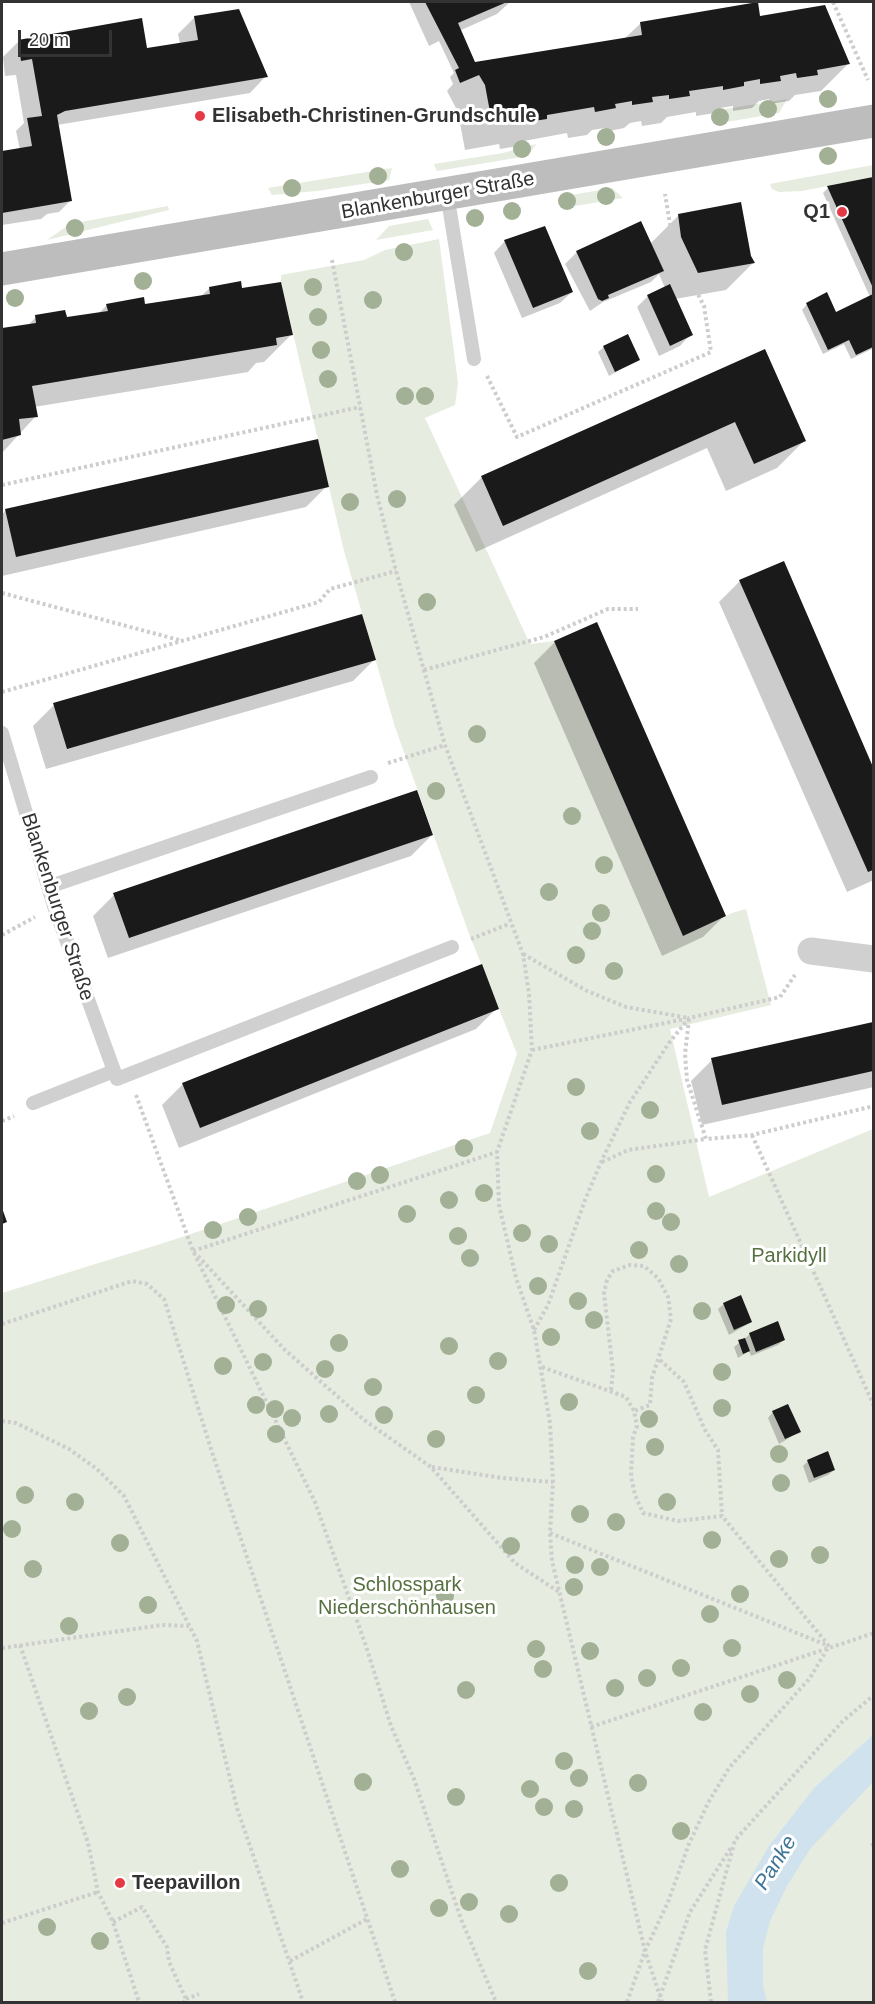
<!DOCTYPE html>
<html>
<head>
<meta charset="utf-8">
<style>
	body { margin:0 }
	#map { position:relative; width:875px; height:2004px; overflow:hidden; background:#fff; font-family:Arial,sans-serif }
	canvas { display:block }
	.frame { position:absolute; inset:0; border:3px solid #333; pointer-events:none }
	.scale { position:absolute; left:18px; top:30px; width:94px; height:27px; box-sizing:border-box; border:3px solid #333; border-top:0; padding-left:8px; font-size:18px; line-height:21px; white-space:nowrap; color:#333; -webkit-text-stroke:4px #fff; paint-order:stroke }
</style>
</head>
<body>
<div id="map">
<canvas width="875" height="2004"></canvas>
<div class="frame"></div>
<div class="scale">20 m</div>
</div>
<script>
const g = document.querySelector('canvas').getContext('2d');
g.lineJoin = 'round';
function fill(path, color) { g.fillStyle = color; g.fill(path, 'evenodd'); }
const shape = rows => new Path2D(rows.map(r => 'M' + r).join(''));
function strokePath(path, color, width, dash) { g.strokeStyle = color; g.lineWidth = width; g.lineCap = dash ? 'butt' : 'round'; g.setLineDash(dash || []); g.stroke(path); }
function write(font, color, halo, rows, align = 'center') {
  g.font = font + ' Arial,sans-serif'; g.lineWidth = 6; g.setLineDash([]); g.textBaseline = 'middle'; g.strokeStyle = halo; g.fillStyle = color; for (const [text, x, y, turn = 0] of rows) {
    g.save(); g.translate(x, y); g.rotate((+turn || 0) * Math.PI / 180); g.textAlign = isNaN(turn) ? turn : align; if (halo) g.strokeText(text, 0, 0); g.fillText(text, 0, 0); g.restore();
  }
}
fill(shape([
	[787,99,779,113,715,124,713,111],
	[536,144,528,156,437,171,434,164,503,153],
	[873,165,873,177,802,191,779,192,772,189,770,184],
	[392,168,389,180,317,191,272,195,268,188],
	[612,188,623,198,563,208,560,197],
	[168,206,169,210,47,240,70,224],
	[428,219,433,230,376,240,389,226],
	[439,239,458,383,455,405,425,418,530,644,554,641,683,936,732,913,746,909,771,1005,670,1029,709,1197,873,1129,873,2002,2,2002,2,1293,173,1240,490,1133,517,1054,468,931,395,727,344,551,281,282,281,275,364,260,385,250]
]), '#e6ecdf');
fill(shape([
	[873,1735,873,1782,810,1849,787,1886,770,1921,763,1948,763,1985,767,2002,728,2002,726,1932,734,1906,769,1846,814,1788]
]), '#cfe2ee');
fill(shape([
	[409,2,510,2,497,14,459,31,473,64,624,39,641,23,759,18,848,64,821,91,795,95,789,101,770,104,769,99,759,101,752,108,733,111,733,106,720,108,715,113,696,116,696,112,667,117,661,123,642,126,641,121,630,123,624,128,605,132,605,128,592,130,587,135,568,138,567,133,524,141,518,146,500,149,499,144,465,150,458,112,447,91,453,84,450,77,454,73,439,41,429,46],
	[195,17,266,76,250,93,57,125,70,201,59,212,47,214,41,219,2,225,2,153,20,150,16,131,24,123,16,75,5,76,3,57,19,41,146,50,180,44,178,34],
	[874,179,874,348,851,359,844,344,823,354,802,310,807,304,835,313,870,297,823,193,828,188],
	[679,215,753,263,726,290,675,299,691,334,680,346,659,356,637,307,648,296,665,288,659,274,651,282,603,302,590,311,565,264,577,252,641,223,650,244],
	[505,241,572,292,560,303,522,318,494,253],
	[210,288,240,290,292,334,264,362,256,363,248,372,34,407,36,416,2,453,2,330,27,326,36,317,65,319,98,314,107,305,144,306,201,296],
	[604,347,639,359,609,376,598,352],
	[764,351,804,441,777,468,726,491,707,448,476,552,454,505,482,477],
	[327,486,306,507,2,576,2,515,5,511],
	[783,563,874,770,874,880,847,892,719,602,740,581],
	[555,642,724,916,703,937,662,956,534,663],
	[374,660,353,681,46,769,33,726,54,705],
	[432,835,411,856,108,958,93,916,114,895],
	[481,966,497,1008,476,1029,179,1148,162,1105,182,1085],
	[874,1023,874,1087,702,1125,691,1081,712,1060],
	[724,1304,751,1322,729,1335,718,1309],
	[750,1334,784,1340,778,1345,751,1356,749,1351,738,1358,734,1347],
	[773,1412,799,1432,779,1444,768,1418],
	[808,1461,834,1470,828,1475,809,1483,803,1466]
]), '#0003');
fill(shape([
	[425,2,507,2,458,23,475,62,642,35,640,22,758,2,760,16,825,5,850,64,817,70,818,75,797,78,796,73,780,76,781,81,760,84,760,79,744,82,744,86,723,90,723,86,689,91,690,96,669,99,669,95,652,97,653,102,632,105,632,101,615,104,616,108,595,112,594,107,547,115,547,119,527,122,526,118,492,123,485,85,479,75,460,83,455,70,459,68],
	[239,9,268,77,65,111,57,115,72,201,2,213,2,151,32,146,27,118,42,116,32,59,21,61,18,40,142,18,147,48,198,40,194,16],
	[873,177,873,288,827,186],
	[741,202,751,256,755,263,698,273,681,237,678,214],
	[641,221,664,271,608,295,609,298,602,301,598,299,576,251],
	[545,226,573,292,533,308,504,240],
	[241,281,242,288,281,282,293,335,276,338,277,345,32,386,38,417,19,419,21,435,2,440,2,328,36,323,35,315,65,310,67,317,108,311,106,304,144,297,145,304,210,294,209,287],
	[670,284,693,335,670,346,647,295],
	[827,292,836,312,873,294,873,347,856,355,849,340,828,350,806,303],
	[628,334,640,360,615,372,603,346],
	[765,349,806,441,754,464,735,422,503,526,481,476],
	[318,439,329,487,16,557,5,509],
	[784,561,873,767,873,870,868,872,739,580],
	[362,614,376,660,67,749,53,703],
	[597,622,726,916,683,936,554,641],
	[417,790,433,835,129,938,113,893],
	[482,964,499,1009,200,1128,182,1083],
	[873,1022,873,1071,722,1105,711,1058],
	[2,1208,7,1222,2,1224],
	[741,1295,752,1322,734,1330,723,1303],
	[778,1321,785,1340,756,1352,749,1333],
	[745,1338,750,1351,743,1354,738,1340],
	[788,1404,801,1432,785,1439,772,1411],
	[828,1451,835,1470,814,1478,807,1460]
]), '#1a1a1a');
strokePath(shape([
	[833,2,868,80],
	[332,260,377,495,396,571,445,745,523,954,529,994,532,1050,497,1152,499,1205,516,1278,534,1330,550,1423,553,1482,550,1533,552,1561,645,1951,662,2002],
	[487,376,517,437,711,352,704,306,674,248,665,194],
	[2,485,360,407],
	[2,593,183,641],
	[424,670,544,637,608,609,638,609],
	[2,692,319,602,330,589,396,571],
	[388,763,445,745],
	[2,935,35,917],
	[471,939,509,924],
	[523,954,587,991,626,1007,689,1018],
	[689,1019,685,1054,687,1080,706,1139,752,1135,874,1106],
	[532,1050,685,1019],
	[136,1095,193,1251,315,1502,366,1646,391,1726,414,1779,461,1919,496,2002],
	[2,1121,14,1116],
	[752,1135,874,1406],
	[602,1162,628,1150,706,1139],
	[193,1251,497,1152],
	[198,1256,284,1349,364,1420,431,1467,515,1563,559,1592],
	[2,1324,132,1281,147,1284,164,1299,211,1449,395,2002],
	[534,1330,548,1305,585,1200,601,1162,630,1102,669,1043,689,1018,780,997,795,975],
	[660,1360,684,1382,705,1430,718,1450,722,1516],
	[542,1367,626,1397,634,1411,637,1426,633,1437,631,1476,635,1495,643,1513,678,1521,722,1516,829,1646],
	[611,1390,613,1371,604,1293,607,1280,613,1271,630,1265,644,1266,658,1278,668,1297,671,1319,652,1378,650,1405,634,1411],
	[2,1421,16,1423,69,1449,97,1469,124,1496,197,1641,237,1808,303,2002],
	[432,1467,502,1478,553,1482],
	[550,1533,829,1646],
	[20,1645,88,1843,98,1892,113,1922,139,2002],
	[2,1648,162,1625,191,1626],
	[591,1727,874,1633],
	[872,1843,874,1848],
	[113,1922,142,1907,167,1947,169,1962,186,1999,184,2002],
	[2,1923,98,1892],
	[290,1961,367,1919],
	[186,1999,199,1994],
	[627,2002,645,1951,668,1902,689,1844,708,1803,729,1768,810,1678,829,1646],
	[658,2002,690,1912,732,1846],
	[711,2002,705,1950,735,1840,843,1721,874,1695]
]), '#cdcdcd', 4, [3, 3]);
strokePath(shape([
	[447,194,474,359],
	[2,733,54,906,117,1079,452,947],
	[48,887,371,777],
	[33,1103,114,1071]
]), '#d0d0d0', 14);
strokePath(shape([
	[811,951,874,959]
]), '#d0d0d0', 27);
strokePath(shape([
	[2,269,874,121]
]), '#bdbdbd', 33);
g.fillStyle = '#a2b095';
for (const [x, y] of [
	[828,99],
	[768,109],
	[720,117],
	[606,137],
	[522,149],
	[828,156],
	[378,176],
	[292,188],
	[606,196],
	[567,201],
	[512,211],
	[475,218],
	[75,228],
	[404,252],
	[143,281],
	[313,287],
	[15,298],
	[373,300],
	[318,317],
	[321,350],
	[328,379],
	[405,396],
	[425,396],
	[397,499],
	[350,502],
	[427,602],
	[477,734],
	[436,791],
	[572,816],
	[604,865],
	[549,892],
	[601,913],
	[592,931],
	[576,955],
	[614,971],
	[576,1087],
	[650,1110],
	[590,1131],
	[464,1148],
	[656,1174],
	[380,1175],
	[357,1181],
	[484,1193],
	[449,1200],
	[656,1211],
	[407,1214],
	[248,1217],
	[671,1222],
	[213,1230],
	[522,1233],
	[458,1236],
	[549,1244],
	[639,1250],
	[470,1258],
	[679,1264],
	[538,1286],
	[578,1301],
	[226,1305],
	[258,1309],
	[702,1311],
	[594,1320],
	[551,1337],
	[339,1343],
	[449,1346],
	[498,1361],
	[263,1362],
	[223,1366],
	[325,1369],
	[722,1372],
	[373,1387],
	[476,1395],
	[569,1402],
	[256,1405],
	[722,1408],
	[275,1409],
	[329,1414],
	[384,1415],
	[292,1418],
	[649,1419],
	[276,1434],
	[436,1439],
	[655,1447],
	[779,1454],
	[781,1483],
	[25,1495],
	[75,1502],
	[667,1502],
	[580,1514],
	[616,1522],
	[12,1529],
	[712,1540],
	[120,1543],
	[511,1546],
	[820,1555],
	[779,1559],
	[575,1565],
	[600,1567],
	[33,1569],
	[574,1587],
	[740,1594],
	[445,1596],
	[148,1605],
	[710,1614],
	[69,1626],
	[732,1648],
	[536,1649],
	[590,1651],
	[681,1668],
	[543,1669],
	[647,1678],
	[787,1680],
	[615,1688],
	[466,1690],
	[750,1694],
	[127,1697],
	[89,1711],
	[703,1712],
	[564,1761],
	[579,1778],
	[363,1782],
	[638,1783],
	[530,1789],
	[456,1797],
	[544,1807],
	[574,1809],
	[681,1831],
	[400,1869],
	[559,1883],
	[469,1902],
	[439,1908],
	[509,1914],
	[47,1927],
	[100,1941],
	[588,1971]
]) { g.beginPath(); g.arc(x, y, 9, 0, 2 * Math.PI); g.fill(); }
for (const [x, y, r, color] of [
	[200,116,6,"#e63946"],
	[842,212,6,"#e63946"],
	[120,1883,6,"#e63946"]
]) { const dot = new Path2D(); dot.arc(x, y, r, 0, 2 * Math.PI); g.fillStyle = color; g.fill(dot); strokePath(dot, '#fff', 2); }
write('bold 20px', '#333', '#fff', [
	["Elisabeth-Christinen-Grundschule",212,116],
	["Q1",830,212,"right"],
	["Teepavillon",132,1883]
], 'left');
write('20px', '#333', '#fff', [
	["Blankenburger Straße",438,196,-10],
	["Blankenburger Straße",57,907,72]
]);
write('20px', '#56703f', '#fff', [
	["Parkidyll",789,1256],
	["Schlosspark",407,1585],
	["Niederschönhausen",407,1608]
]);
write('italic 21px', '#3f7597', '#fff', [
	["Panke",776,1863,-58]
]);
</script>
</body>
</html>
